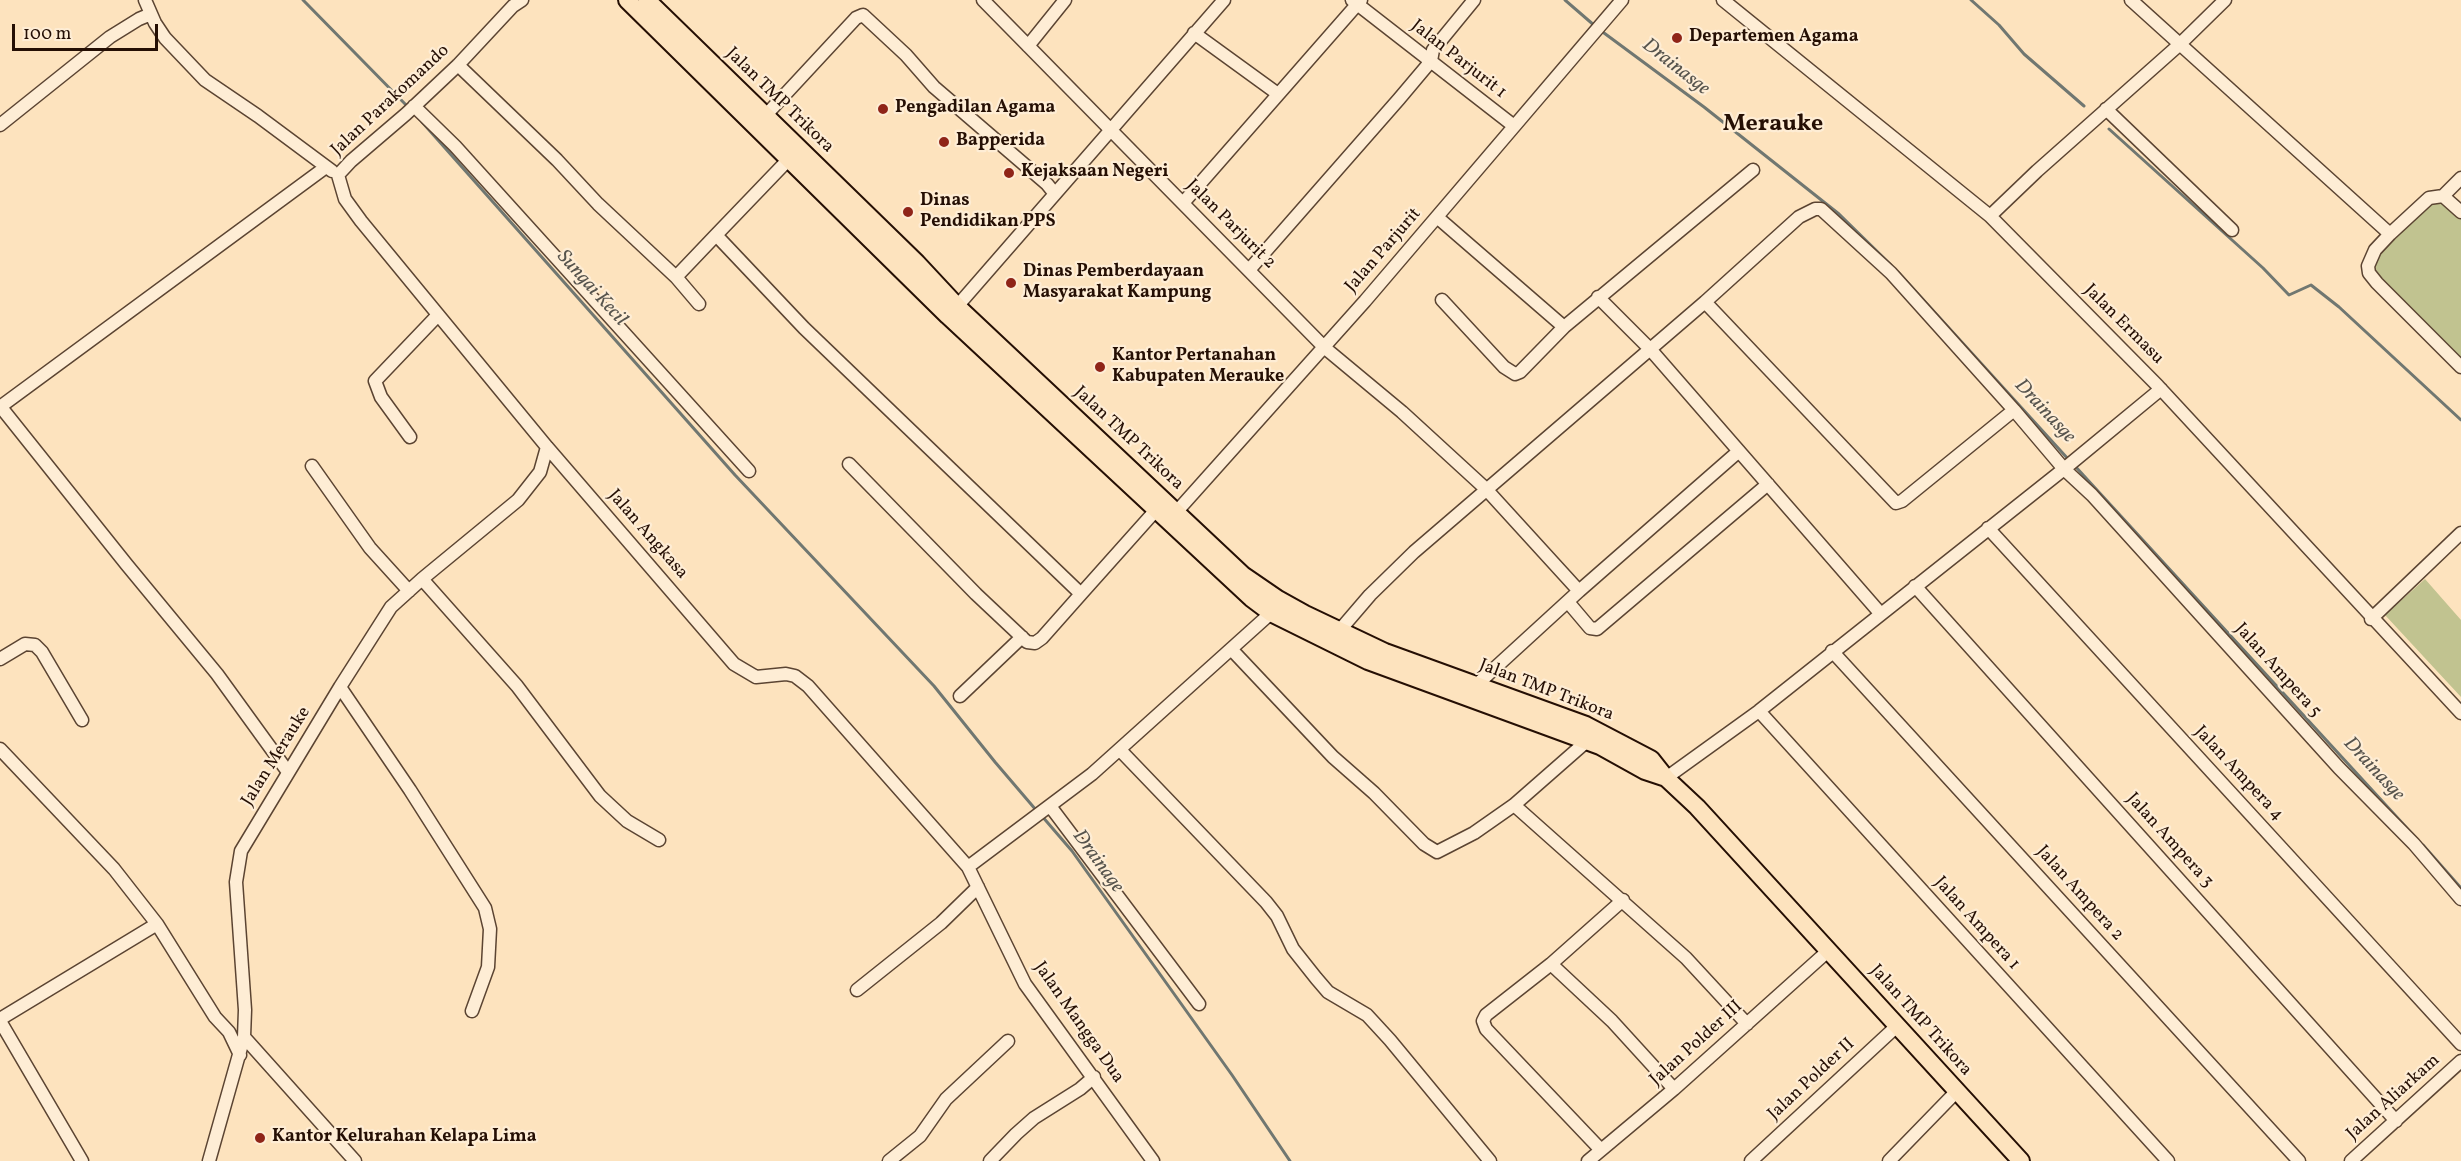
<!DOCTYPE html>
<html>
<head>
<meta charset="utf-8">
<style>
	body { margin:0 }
	#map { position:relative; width:2461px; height:1161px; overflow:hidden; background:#fde3be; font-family:Vollkorn,serif }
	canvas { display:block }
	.scale { position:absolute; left:12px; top:24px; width:146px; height:27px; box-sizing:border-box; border:3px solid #250f04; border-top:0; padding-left:8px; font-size:18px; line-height:21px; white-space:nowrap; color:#250f04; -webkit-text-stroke:4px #feedd5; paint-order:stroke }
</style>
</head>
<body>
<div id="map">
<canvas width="2461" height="1161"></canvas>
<div class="scale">100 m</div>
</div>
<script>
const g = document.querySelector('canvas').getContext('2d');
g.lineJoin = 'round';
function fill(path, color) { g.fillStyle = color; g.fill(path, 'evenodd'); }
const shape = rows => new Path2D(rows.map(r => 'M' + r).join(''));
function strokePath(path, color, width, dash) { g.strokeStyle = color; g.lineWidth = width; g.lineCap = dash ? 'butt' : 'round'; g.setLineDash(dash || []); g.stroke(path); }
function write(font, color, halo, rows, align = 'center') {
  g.font = font + ' Vollkorn,serif'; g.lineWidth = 4.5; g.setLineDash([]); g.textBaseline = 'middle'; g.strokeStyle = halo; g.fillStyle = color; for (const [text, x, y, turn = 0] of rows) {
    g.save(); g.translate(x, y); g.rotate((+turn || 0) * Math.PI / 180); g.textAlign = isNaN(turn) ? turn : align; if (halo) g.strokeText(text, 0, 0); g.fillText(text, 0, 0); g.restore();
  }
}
fill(shape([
	[2437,198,2461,214,2461,365,2377,280,2373,263,2391,240],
	[2425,579,2461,620,2461,697,2385,615]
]), '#c1c390');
strokePath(shape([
	[303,0,409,108],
	[1565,0,1595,26],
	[1971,0,1999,25,2024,54,2084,106],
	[1600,30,1704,107,1839,214,1891,265],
	[422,122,735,475,934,686,995,762,1036,810],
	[2109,129,2263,268,2289,295,2311,285,2339,307,2461,420],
	[1898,272,2069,460],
	[2074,465,2416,838],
	[1041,815,1072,851,1232,1075,1290,1161],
	[2423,845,2461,888]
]), '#707771', 3);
const minor = shape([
	[145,0,155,23,165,38,205,80,258,116,332,171],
	[983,0,1325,348,1402,412,1486,489,1579,591],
	[1352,0,1514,126],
	[1723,0,1990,216,2158,386,2461,713],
	[2131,0,2390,234],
	[1194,33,1278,94],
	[1028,46,1065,0],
	[458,65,557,160,598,204,676,277,699,304],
	[414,106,455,146,749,471],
	[2106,109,2232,230],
	[766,115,856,18,863,15,906,55,934,87,1047,184,1055,194],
	[0,125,110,37,139,19,151,14],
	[788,160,716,235,804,328,1081,594,1042,638,1035,643,1027,642,976,594,849,464],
	[338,175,345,199,361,221,547,447,734,664,756,677,786,674,795,676,808,686,968,867,1025,984,1153,1161],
	[338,175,351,161,406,114,458,65,513,6,522,0],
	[2443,196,2461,178],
	[1183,203,1361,0],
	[2461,212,2443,196,2429,198,2390,234,2375,250,2368,266,2369,273,2377,283,2461,367],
	[1990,216,2037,171,2179,45,2225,0],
	[1437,217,1564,327,1753,170],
	[1249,270,1399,99,1431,61,1433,50,1474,0],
	[676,277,716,235],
	[1598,297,1650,349,1880,613],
	[1442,300,1504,367,1515,374,1520,372,1564,327],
	[1705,302,1896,503,1902,501,2014,410],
	[953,311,1224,0],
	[0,406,127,565,217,674,288,772],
	[0,407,326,167],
	[410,437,381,397,375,381,438,315],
	[312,466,370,548,409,591],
	[1171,518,1365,301,1622,0],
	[1988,528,2461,1044],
	[422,579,517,686,600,796,627,821,659,840],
	[1915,586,2396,1121],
	[1081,594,1156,510],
	[1568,602,1590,628,1597,629,1768,484],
	[2371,619,2461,533],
	[1340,630,1370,595,1414,552,1705,302,1799,217,1815,209,1821,209,1891,273,2014,410,2064,469,2092,495,2339,768,2414,844,2461,899],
	[1232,650,1333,757,1374,793,1424,844,1437,852,1474,833,1514,805,1587,741],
	[1832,651,2299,1161],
	[0,659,25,644,35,645,42,652,82,720],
	[340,687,410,790,485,908,490,929,488,967,472,1011],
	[1472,689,1579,591,1739,451],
	[960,696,1022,637],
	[1759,711,2168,1161],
	[0,749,114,869,157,924,215,1017,229,1032,240,1055],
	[1120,750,1266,902,1277,916,1293,949,1316,978,1328,992,1367,1015,1390,1040,1490,1161],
	[1666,778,1759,711,2064,469,2161,389],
	[1514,805,1686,958,1747,1024],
	[1050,806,1199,1004],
	[968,867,1092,774,1271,613],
	[1551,964,1612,1021,1674,1089],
	[857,990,941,923,978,887],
	[0,1019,157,924],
	[0,1021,82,1161],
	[244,1037,355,1161],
	[1601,1150,1486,1029,1483,1021,1486,1015,1551,964,1623,900],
	[209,1161,244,1037,245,1010,236,882,241,851,340,687,391,607,422,579,518,500,540,472,547,447],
	[889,1161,920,1136,946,1099,1008,1041],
	[990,1161,1016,1134,1034,1118,1080,1089,1094,1077],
	[1588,1161,1674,1089,1828,951],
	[1751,1161,1898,1025],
	[1889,1161,1957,1091],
	[2351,1161,2461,1061]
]);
const highway = shape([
	[627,0,948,316,1251,598,1271,613,1368,661,1600,746,1645,771,1666,778],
	[647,0,917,263,958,307,1243,575,1278,599,1305,614,1385,652,1586,725,1651,759,1666,778,1697,807,2021,1161]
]);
strokePath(minor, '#5b4432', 15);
strokePath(highway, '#250f04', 20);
strokePath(minor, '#feedd5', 12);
strokePath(highway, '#fde3be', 16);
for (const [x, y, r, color] of [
	[1677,38,6,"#8f2418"],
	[883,109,6,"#8f2418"],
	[944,142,6,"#8f2418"],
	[1009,173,6,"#8f2418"],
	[908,212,6,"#8f2418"],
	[1011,283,6,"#8f2418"],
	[1100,367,6,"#8f2418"],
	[260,1138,6,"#8f2418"]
]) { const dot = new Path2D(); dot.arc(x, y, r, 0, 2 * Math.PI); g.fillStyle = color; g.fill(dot); strokePath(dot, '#feedd5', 2); }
write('bold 18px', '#250f04', '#feedd5', [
	["Departemen Agama",1689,38],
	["Pengadilan Agama",895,109],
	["Bapperida",956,142],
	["Kejaksaan Negeri",1021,173],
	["Dinas",920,202],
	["Pendidikan PPS",920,223],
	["Dinas Pemberdayaan",1023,273],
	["Masyarakat Kampung",1023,294],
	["Kantor Pertanahan",1112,357],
	["Kabupaten Merauke",1112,378],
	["Kantor Kelurahan Kelapa Lima",272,1138]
], 'left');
write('18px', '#250f04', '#feedd5', [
	["Jalan Parjurit 1",1458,60,38],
	["Jalan Parakomando",391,101,-43],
	["Jalan TMP Trikora",779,101,44],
	["Jalan Parjurit 2",1230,225,45],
	["Jalan Parjurit",1384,251,-49],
	["Jalan Ermasu",2123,325,45],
	["Jalan TMP Trikora",1128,439,43],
	["Jalan Angkasa",647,535,49],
	["Jalan Ampera 5",2277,671,48],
	["Jalan TMP Trikora",1546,691,21],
	["Jalan Merauke",277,757,-58],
	["Jalan Ampera 4",2238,774,47],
	["Jalan Ampera 3",2169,841,48],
	["Jalan Ampera 2",2079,894,48],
	["Jalan Ampera 1",1976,924,48],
	["Jalan TMP Trikora",1920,1021,48],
	["Jalan Mangga Dua",1078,1023,55],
	["Jalan Polder III",1697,1044,-42],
	["Jalan Polder II",1812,1080,-43],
	["Jalan Aliarkam",2394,1098,-42]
]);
write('italic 20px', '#57544d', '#feedd5', [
	["Drainasge",1675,68,38],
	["Sungai Kecil",591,289,48],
	["Drainasge",2044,412,47],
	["Drainasge",2373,770,47],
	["Drainage",1097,862,54]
]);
write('bold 24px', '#250f04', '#feedd5', [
	["Merauke",1773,126]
]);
</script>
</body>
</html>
